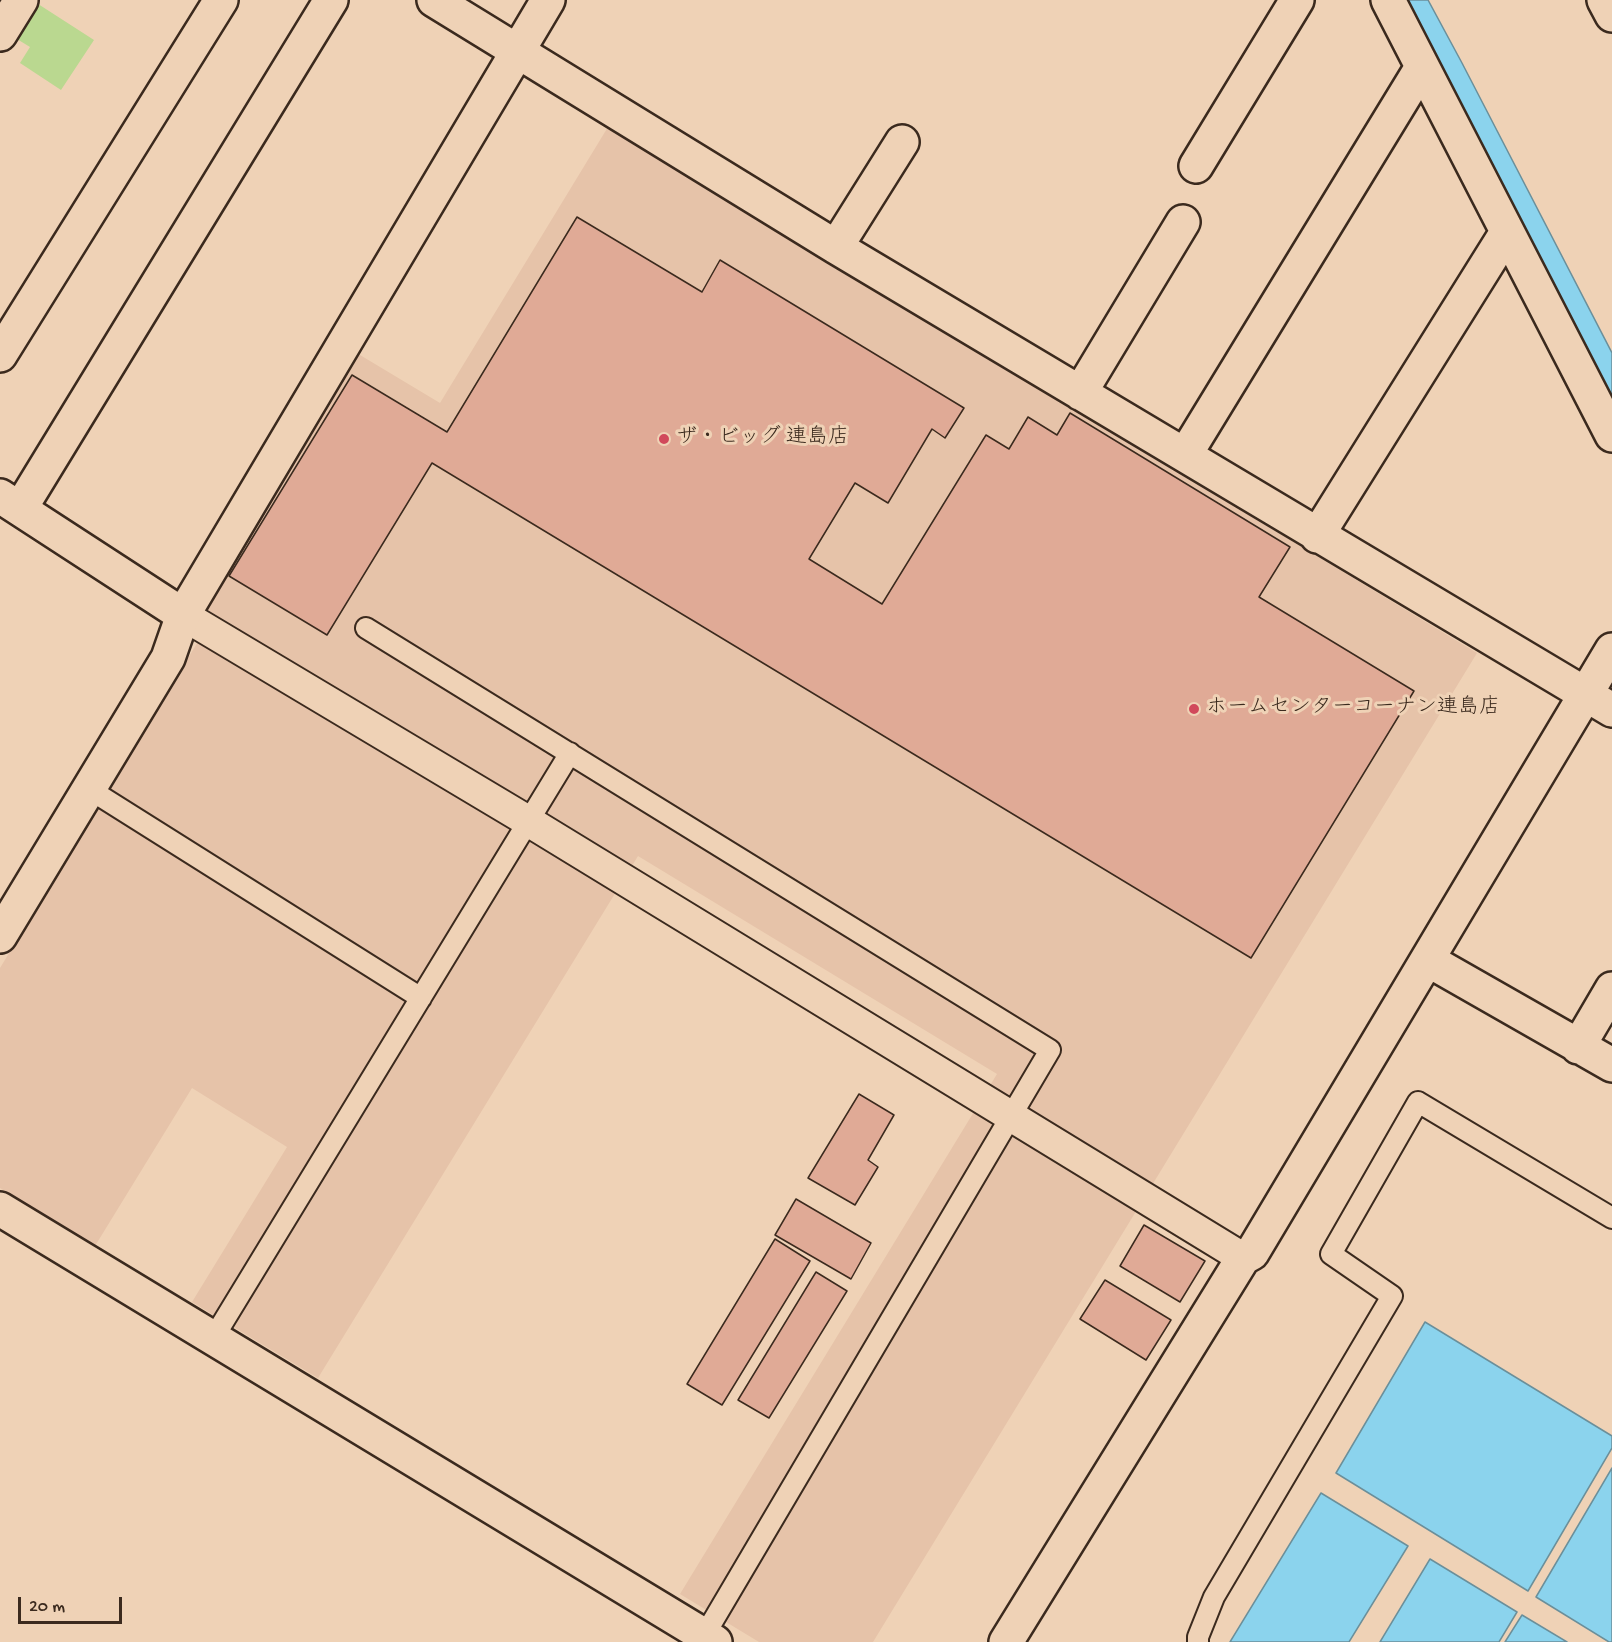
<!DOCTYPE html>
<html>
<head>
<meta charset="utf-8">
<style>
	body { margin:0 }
	#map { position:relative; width:1612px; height:1642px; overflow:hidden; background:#efd2b6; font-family:"Gochi Hand",sans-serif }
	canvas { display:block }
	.scale { position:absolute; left:18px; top:1597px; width:104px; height:27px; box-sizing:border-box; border:3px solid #3b2a1e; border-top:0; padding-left:8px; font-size:18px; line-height:21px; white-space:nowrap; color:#3b2a1e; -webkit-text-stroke:4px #efd2b6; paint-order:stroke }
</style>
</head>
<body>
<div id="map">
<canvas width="1612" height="1642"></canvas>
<div class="scale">20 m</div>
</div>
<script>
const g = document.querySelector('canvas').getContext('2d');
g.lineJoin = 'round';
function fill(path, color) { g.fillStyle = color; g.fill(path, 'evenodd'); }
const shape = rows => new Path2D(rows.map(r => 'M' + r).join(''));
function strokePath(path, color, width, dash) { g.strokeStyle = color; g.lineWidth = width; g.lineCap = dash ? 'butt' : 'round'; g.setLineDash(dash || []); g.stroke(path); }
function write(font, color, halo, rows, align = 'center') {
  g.font = font + ' "Gochi Hand","Klee One",sans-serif'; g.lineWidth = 6; g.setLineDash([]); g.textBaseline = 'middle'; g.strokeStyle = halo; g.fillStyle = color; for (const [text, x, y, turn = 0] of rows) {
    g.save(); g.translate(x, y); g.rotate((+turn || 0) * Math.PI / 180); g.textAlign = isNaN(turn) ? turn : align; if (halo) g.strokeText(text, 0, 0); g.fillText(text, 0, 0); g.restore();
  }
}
fill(shape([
	[608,127,1477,653,873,1642,759,1642,680,1594,997,1074,638,856,318,1378,192,1302,287,1147,192,1088,95,1246,0,1188,0,968,199,640,206,596,355,352,440,403]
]), '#e6c3a9');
fill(shape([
	[35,2,94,40,61,90,20,63,30,47,12,36]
]), '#bad890');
const water = shape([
	[1401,0,1428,0,1462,63,1612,353,1612,406,1401,0],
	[1425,1322,1612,1436,1612,1448,1528,1591,1336,1473,1425,1322],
	[1612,1468,1612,1642,1609,1642,1536,1597,1612,1468],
	[1321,1493,1408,1546,1349,1642,1230,1642,1321,1493],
	[1430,1559,1517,1612,1499,1642,1380,1642,1430,1559],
	[1522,1615,1567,1642,1505,1642,1522,1615]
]);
fill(water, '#8bd3ed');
strokePath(water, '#6b8f9a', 1.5);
const building = shape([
	[577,217,702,292,720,260,964,408,945,438,932,429,888,503,855,483,809,559,882,604,986,435,1009,449,1028,417,1057,435,1070,413,1290,547,1259,597,1414,691,1251,958,432,463,327,635,229,576,352,375,447,432,577,217],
	[859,1094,894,1115,868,1160,878,1167,855,1205,808,1178,859,1094],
	[796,1199,871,1243,851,1279,775,1235,796,1199],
	[1144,1225,1205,1261,1180,1302,1120,1266,1144,1225],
	[775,1239,810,1261,722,1405,687,1384,775,1239],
	[816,1272,847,1291,769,1418,738,1400,816,1272],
	[1105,1280,1171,1320,1146,1360,1080,1319,1105,1280]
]);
fill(building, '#e0aa96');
strokePath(building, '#3b2a1e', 1.5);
const service = shape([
	[366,628,1050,1050,704,1636],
	[89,789,421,998],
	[214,1337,570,753],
	[1198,1642,1198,1637,1214,1597,1392,1296,1331,1254,1418,1102,1612,1218]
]);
const pedestrian = shape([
	[183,615,528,821,1243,1258]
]);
const minor = shape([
	[434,0,836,247,1612,710],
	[1388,0,1612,435],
	[0,34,21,0],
	[1196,166,1297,0],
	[836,247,902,142],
	[0,355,221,0],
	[1080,393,1183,222],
	[1185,455,1422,67],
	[0,496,183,615],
	[20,509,331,0],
	[1317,536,1507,232],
	[0,936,168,658,183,615,548,0],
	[1428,960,1612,1065],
	[1578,1047,1612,989],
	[1006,1642,1243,1258,1252,1253,1612,650]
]);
const tertiary = shape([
	[1604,0,1612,15],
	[0,1209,715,1642]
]);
strokePath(service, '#3b2a1e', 24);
strokePath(pedestrian, '#3b2a1e', 34);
strokePath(minor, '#3b2a1e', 38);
strokePath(tertiary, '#3b2a1e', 38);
strokePath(service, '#efd2b6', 20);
strokePath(pedestrian, '#efd2b6', 30);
strokePath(minor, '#efd2b6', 33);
strokePath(tertiary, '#efd2b6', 33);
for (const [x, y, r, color] of [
	[664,439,6,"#d1495b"],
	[1194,709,6,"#d1495b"]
]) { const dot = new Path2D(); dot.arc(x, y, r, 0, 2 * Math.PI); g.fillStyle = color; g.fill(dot); strokePath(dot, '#efd2b6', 2); }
write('21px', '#3b2a1e', '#efd2b6', [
	["ザ・ビッグ 連島店",676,439],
	["ホームセンターコーナン連島店",1206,709]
], 'left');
</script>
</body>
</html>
